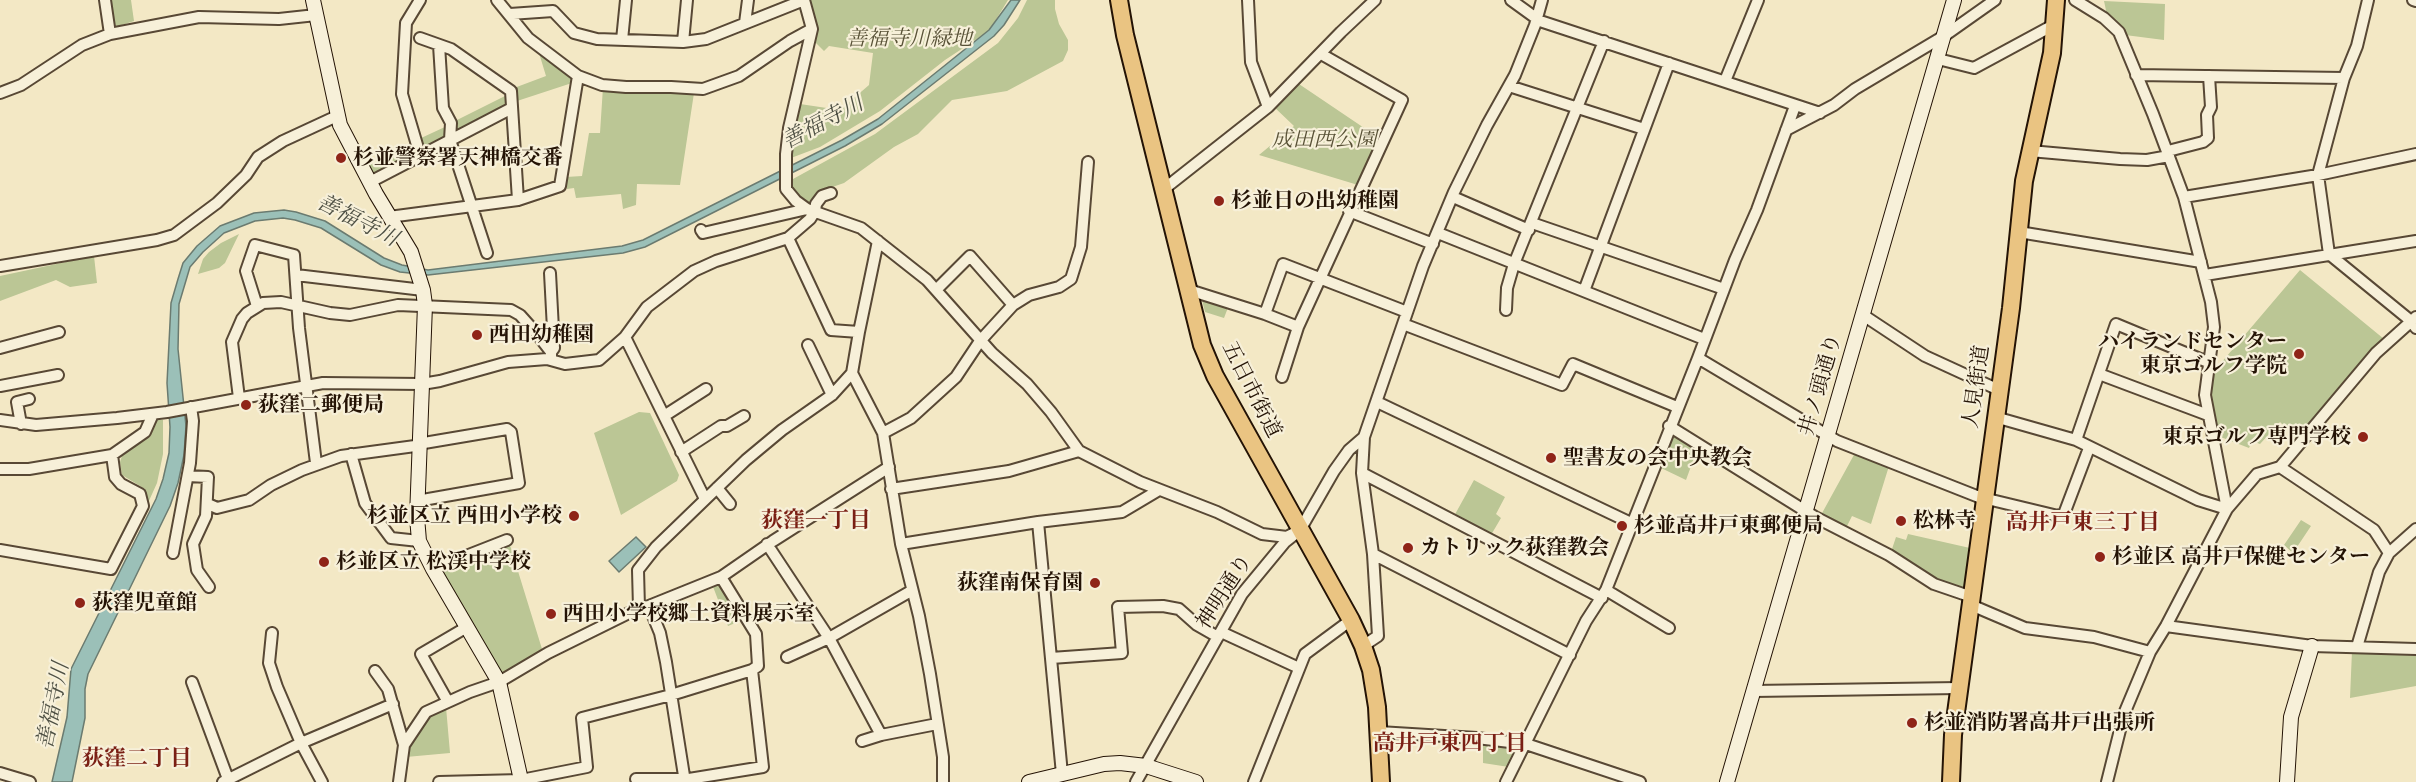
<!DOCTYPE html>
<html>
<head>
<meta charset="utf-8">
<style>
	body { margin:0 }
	canvas { display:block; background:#f3e8c5 }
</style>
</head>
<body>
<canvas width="2416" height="782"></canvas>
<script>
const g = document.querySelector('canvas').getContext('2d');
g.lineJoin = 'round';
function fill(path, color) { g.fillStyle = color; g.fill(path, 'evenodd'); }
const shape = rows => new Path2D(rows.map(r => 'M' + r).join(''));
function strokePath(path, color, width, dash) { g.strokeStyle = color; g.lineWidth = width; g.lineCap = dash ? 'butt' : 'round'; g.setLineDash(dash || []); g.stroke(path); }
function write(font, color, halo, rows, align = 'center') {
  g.font = font + ' "Old Standard TT","Noto Serif JP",serif'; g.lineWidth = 4.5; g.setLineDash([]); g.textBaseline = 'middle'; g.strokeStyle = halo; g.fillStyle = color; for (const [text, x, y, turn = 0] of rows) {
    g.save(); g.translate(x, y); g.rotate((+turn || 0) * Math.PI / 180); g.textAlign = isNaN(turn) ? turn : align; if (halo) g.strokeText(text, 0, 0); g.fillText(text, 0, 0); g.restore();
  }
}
fill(shape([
	[109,0,131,0,134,21,116,27],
	[809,0,1008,0,989,31,945,60,880,111,820,147,791,158,800,104,840,110,869,85,873,53,829,46,824,51,813,40],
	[1027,0,1055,0,1055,9,1059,24,1068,40,1068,50,1063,61,1007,91,952,100,918,134,894,147,844,183,818,192,810,204,797,196,790,185,793,179,875,134,998,43,1018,18],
	[2104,1,2165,4,2164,40,2125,35,2107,15],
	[539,53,574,75,575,82,514,102,514,88,546,76],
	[1296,82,1379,138,1358,185,1259,155,1294,126,1273,106],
	[603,87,694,93,680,185,637,184,636,205,623,209,621,194,576,198,574,188,567,189,566,177,582,176,589,133,600,133],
	[507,95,505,108,457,132,455,121],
	[447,126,447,138,425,149,421,148,419,139],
	[414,142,416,151,413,156,373,176,368,166],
	[239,234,225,263,219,268,198,274,203,259,209,252,221,243],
	[94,256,97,283,70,287,56,280,0,301,0,276],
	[2300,270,2384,339,2296,438,2280,422,2260,444,2252,441,2249,448,2218,436,2211,407,2210,390,2215,370],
	[1201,296,1229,305,1224,318,1205,312],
	[639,412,650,413,679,475,677,481,621,515,594,433],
	[156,420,163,420,163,454,157,483,148,503,145,489,122,475,120,462,122,456,151,435],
	[1673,433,1698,447,1686,480,1659,467],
	[1855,453,1889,466,1871,524,1852,516,1846,528,1821,515],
	[1474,480,1505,497,1496,514,1501,518,1491,535,1453,518],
	[2301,520,2311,526,2293,553,2284,545],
	[1908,534,1970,548,1963,590,1937,581,1891,552,1896,537,1906,540],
	[509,542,542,649,502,674,438,570],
	[721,579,745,619,728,626,712,584],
	[2352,651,2416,654,2416,686,2350,698],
	[446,707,450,753,406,757,413,738,425,718],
	[1483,741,1519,747,1509,767,1483,763]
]), '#bbc695');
const water = shape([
	[1011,0,1020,0,1004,25,994,36,882,124,845,146,645,247,623,253,428,275,400,272,381,265,321,228,295,220,283,218,255,221,224,233,203,252,190,267,179,304,178,349,186,426,184,455,178,483,170,506,88,674,85,689,85,718,72,782,52,782,67,717,71,669,156,499,163,479,169,453,170,427,167,383,171,303,178,279,183,263,197,246,220,226,254,213,284,210,296,212,325,221,384,258,402,265,428,270,622,246,643,240,842,140,878,119,989,30,1011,0],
	[636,537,646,547,619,572,609,561,636,537]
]);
fill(water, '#9bc0b8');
strokePath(water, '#6b7b70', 1.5);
const street = shape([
	[105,0,110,34],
	[497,0,528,38,578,76,602,85,626,87,671,87,703,89,739,76,790,41,812,29],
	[804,0,812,29,789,128,786,154,786,189,796,201,807,209,861,228,927,280,992,353,1027,384,1051,412,1079,451,1140,482,1217,512,1262,534,1287,537,1300,530],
	[1248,0,1251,62,1268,107],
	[1511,0,1540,21,1820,113],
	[2368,0,2357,46,2344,78,2318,175,2329,254,2411,321,2416,328],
	[2413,0,2416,1],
	[510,14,553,11,574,33,597,39,683,42,706,39,804,0],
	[745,23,748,0],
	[420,38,451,49,511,91,518,200],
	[622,40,626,0],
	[683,42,687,0],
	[439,45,443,108,451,123,450,140,487,253],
	[1938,59,1974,68,2048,28],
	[2136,75,2344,78],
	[1725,81,1758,0],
	[1509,86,1644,129],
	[0,93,21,85,82,45,110,34,199,17,279,19,316,15],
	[1786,130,1834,105,1855,89,1944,36,1995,0],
	[2030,151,2120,159,2147,160,2169,156],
	[2168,151,2203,142,2208,138,2207,115,2211,107,2209,76],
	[420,155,402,94,406,23,420,0],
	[370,182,512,108],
	[1164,189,1268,107,1341,32,1375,0],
	[1453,197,1529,230],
	[2184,197,2318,175,2416,154],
	[1349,211,1433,244],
	[389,217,518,200,560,186,578,76],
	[1532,223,1724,289],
	[701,230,703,233,807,209],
	[2019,232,2201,262],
	[1438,233,1704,339],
	[788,238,831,330,859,332],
	[0,266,157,240,174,235,217,203,246,175,258,157,283,141,337,116],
	[550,273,554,348,551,352],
	[296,275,423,290],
	[2205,275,2416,241],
	[936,290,970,256,1013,305],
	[1189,290,1265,314,1298,327],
	[1584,291,1669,63],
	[257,306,246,271,255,245,294,255,299,328,316,463],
	[1506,310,1507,288,1514,264,1604,41],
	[1265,314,1283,264,1407,312],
	[1863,315,1925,356,1999,390],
	[1403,324,1562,385,1573,364,1677,407],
	[625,337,705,499],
	[808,345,832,395],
	[0,348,59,332],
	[1698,358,1837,441,1979,497,2058,516,2064,514,2089,448],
	[852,373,883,433,901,544,919,616,930,674,943,757,943,782],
	[2099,374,2208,415],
	[1282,377,1298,327,1402,100,1321,54],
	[0,386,58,375],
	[239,398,232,342,242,319,247,313,263,303,281,302,330,313,350,315,398,305,511,310,520,315,537,334,551,352,551,359],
	[1377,402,1631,523],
	[664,416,706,389],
	[1995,417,2076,440,2198,500,2227,509,2205,395,2214,327,2211,302,2184,197,2153,114,2119,32,2104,18,2075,0],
	[0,420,36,425,117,418,167,412,323,383,422,384,440,381,508,362,547,359,565,364,599,360,625,337,647,307,694,271,716,261,788,238,810,219,815,211,816,204,822,196,831,193],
	[21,424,17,402,29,399],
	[1669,426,1815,517,1889,555,1934,584,1972,597],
	[883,433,911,418,956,377,980,341,1013,305,1029,295,1059,287,1071,279,1081,247,1088,162],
	[2076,440,2116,324,2210,363],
	[681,452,721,426,727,426,744,416],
	[351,454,365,503,391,538,419,541],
	[2280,467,2374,530,2389,553],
	[0,469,29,469,112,455,145,432,153,414],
	[1362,473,1602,598],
	[188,476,208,477,206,516,193,544,197,570,209,587],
	[717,488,730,504],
	[891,489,1009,471,1079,451],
	[208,504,217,508,249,500,271,485,302,470,341,456,415,446,424,443,507,429,511,432,519,483,417,501],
	[1038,522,1062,774],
	[767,544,829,638,881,735],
	[901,544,1038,522,1122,512,1159,490],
	[0,550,111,569,143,506,140,494,121,484,115,477,112,455],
	[173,553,190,463,193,421,191,407],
	[1373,554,1570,655],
	[433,569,507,540],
	[1606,590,1669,628],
	[1971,605,2025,628,2094,637,2150,652],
	[649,606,660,633,666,662,685,782],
	[639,608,638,570,656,547,746,460,782,430,832,395,852,373,859,332,878,241],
	[2166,626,2312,646,2416,649],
	[1221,632,1299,668],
	[272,633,269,663,277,687,301,743,322,782],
	[1363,646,1378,636,1373,554,1362,473,1364,437,1423,266,1454,192,1487,125,1515,75,1535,25,1542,0],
	[2357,647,2379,572,2389,553,2416,529],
	[787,657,829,638,911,591],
	[1051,658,1122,653,1118,607,1163,606,1179,609,1197,625,1218,637],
	[375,671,388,689,404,745],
	[192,682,228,779],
	[1753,691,1959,688],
	[448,702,421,654,467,627],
	[1379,732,1477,738,1526,744,1640,782],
	[862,741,881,735,937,724],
	[0,773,30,782],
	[636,779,689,779,763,767,752,670],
	[223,782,301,743,393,704],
	[399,782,404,745,426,712,470,692,499,682,548,653,639,608,649,606,721,577,773,541,889,467],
	[439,782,521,780,587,767,582,718,671,695,752,670,758,666,756,634,721,577],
	[1136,782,1242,594,1285,542,1300,530,1334,471,1349,450,1364,437],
	[1254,782,1305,654,1351,620],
	[1506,782,1586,621,1606,590,1698,358,1735,260,1757,210,1795,106],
	[2107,782,2124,714,2150,652,2166,626,2227,509,2257,474,2280,467,2376,353,2416,317]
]);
const secondary = shape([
	[313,0,340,125,376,194,411,252,423,290,425,305,417,517,419,541,433,569,499,682,521,780],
	[1029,782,1104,764,1120,763,1146,766,1196,782],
	[1727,782,1954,0],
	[2287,782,2291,717,2312,646]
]);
const primary = shape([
	[1119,0,1125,35,1202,345,1215,376,1351,620,1363,646,1371,670,1377,707,1381,782],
	[1951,782,1953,735,2011,308,2024,181,2052,53,2056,0]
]);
strokePath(street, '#584835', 14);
strokePath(secondary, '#241305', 16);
strokePath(primary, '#241305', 20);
strokePath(street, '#f7f0d9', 10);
strokePath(secondary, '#f7f0d9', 14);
strokePath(primary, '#eac482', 16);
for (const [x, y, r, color] of [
	[341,158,6,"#8f2418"],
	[1219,201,6,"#8f2418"],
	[477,335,6,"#8f2418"],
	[2299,354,6,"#8f2418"],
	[246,405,6,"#8f2418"],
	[2363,437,6,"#8f2418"],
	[1551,458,6,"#8f2418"],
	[574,516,6,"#8f2418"],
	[1901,521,6,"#8f2418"],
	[1622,526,6,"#8f2418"],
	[1408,548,6,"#8f2418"],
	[2100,557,6,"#8f2418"],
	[324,562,6,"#8f2418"],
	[1095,583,6,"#8f2418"],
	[80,603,6,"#8f2418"],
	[551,614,6,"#8f2418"],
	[1912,723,6,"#8f2418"]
]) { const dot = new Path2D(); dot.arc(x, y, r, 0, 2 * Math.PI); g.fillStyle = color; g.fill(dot); strokePath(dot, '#f7f0d9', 2); }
write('italic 21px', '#595237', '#f7f0d9', [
	["善福寺川緑地",909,39],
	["成田西公園",1324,140]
]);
write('bold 21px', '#241305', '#f7f0d9', [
	["杉並警察署天神橋交番",353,158],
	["杉並日の出幼稚園",1231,201],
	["西田幼稚園",489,335],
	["ハイランドセンター",2287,342,"right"],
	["東京ゴルフ学院",2287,366,"right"],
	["荻窪二郵便局",258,405],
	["東京ゴルフ専門学校",2351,437,"right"],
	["聖書友の会中央教会",1563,458],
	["杉並区立 西田小学校",562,516,"right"],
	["松林寺",1913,521],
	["杉並高井戸東郵便局",1634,526],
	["カトリック荻窪教会",1420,548],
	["杉並区 高井戸保健センター",2112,557],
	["杉並区立 松渓中学校",336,562],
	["荻窪南保育園",1083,583,"right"],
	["荻窪児童館",92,603],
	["西田小学校郷土資料展示室",563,614],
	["杉並消防署高井戸出張所",1924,723]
], 'left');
write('21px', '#241305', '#f7f0d9', [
	["井ノ頭通り",1821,385,-74],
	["人見街道",1977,387,-82],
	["五日市街道",1251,390,63],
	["神明通り",1225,592,-57]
]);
write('italic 22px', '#4e5044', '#f7f0d9', [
	["善福寺川",823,123,-28],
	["善福寺川",357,221,27],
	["善福寺川",54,706,-79]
]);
write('bold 22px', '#7a1f14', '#f7f0d9', [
	["荻窪一丁目",816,521],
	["高井戸東三丁目",2083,523],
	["高井戸東四丁目",1450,744],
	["荻窪二丁目",137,759]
]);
</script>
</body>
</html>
